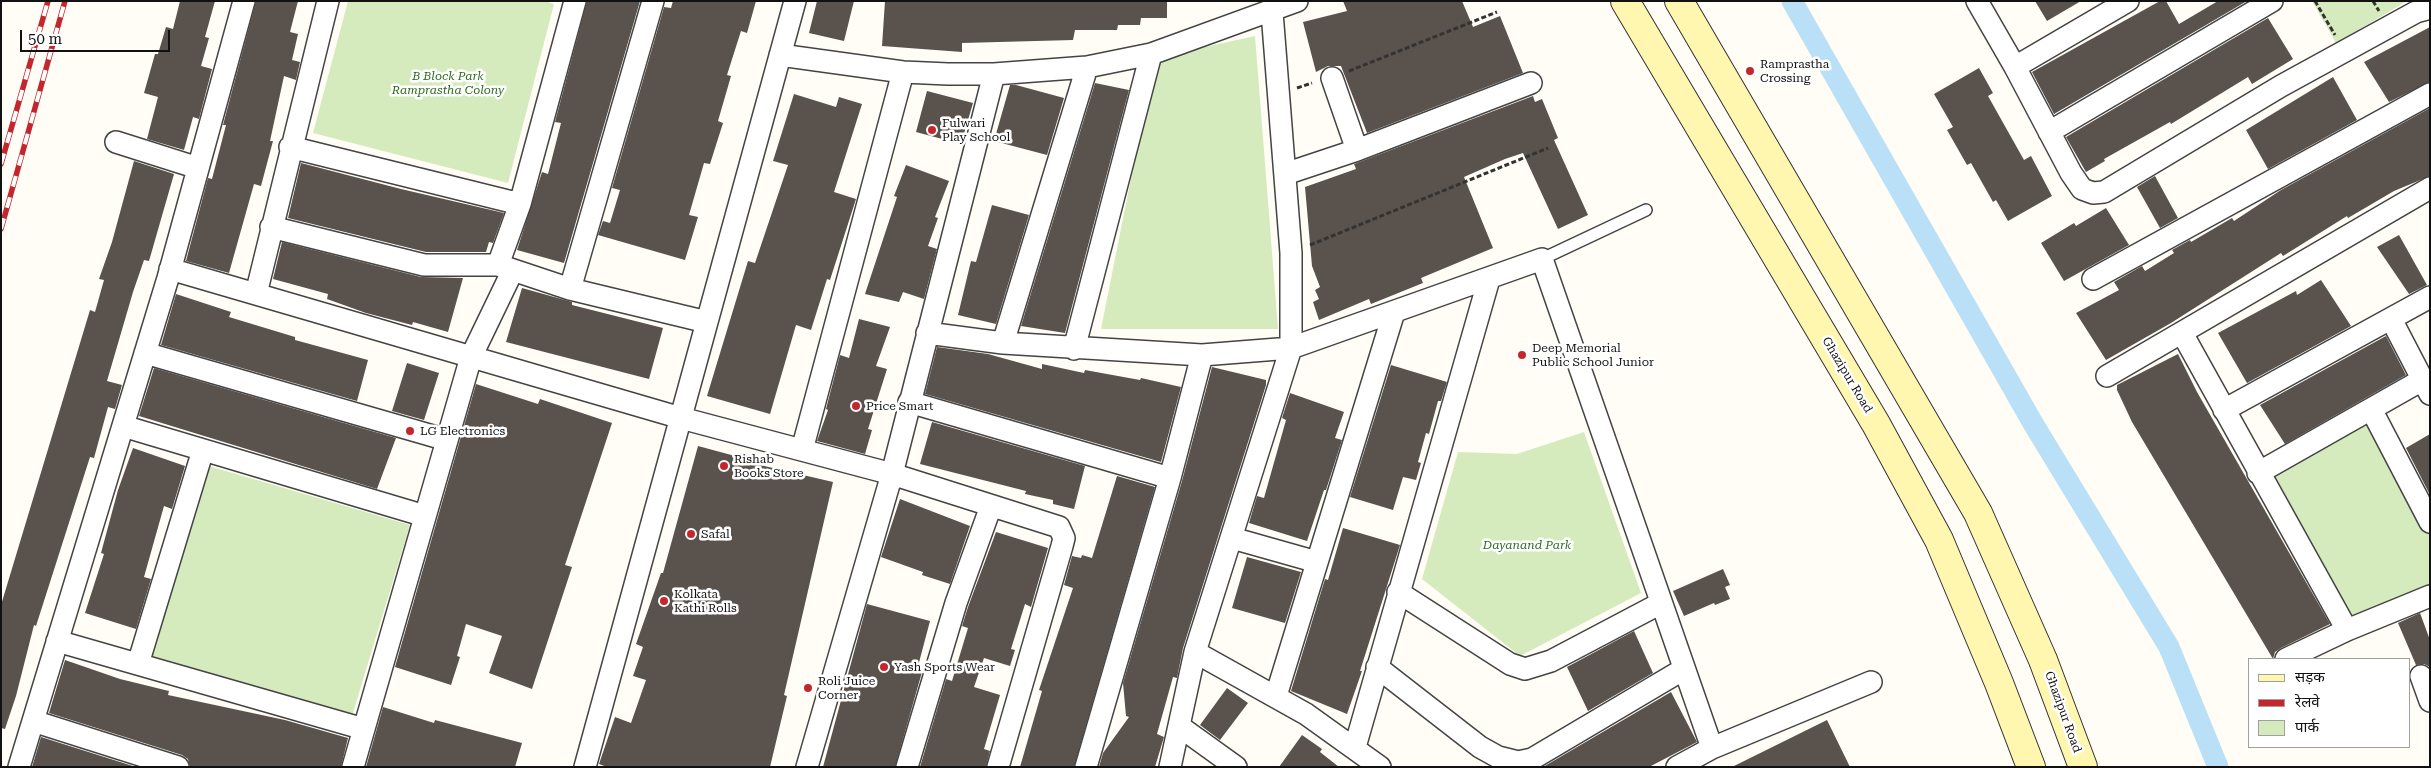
<!DOCTYPE html>
<html>
<head>
<meta charset="utf-8">
<style>
	body { margin:0 }
	#map { position:relative; width:2431px; height:768px; overflow:hidden; background:#fffdf5; font-family:"Roboto Serif","Noto Sans Devanagari",serif }
	canvas { display:block }
	.frame { position:absolute; inset:0; border:2px solid #111; pointer-events:none }
	.legend { position:absolute; left:2248px; top:658px; width:162px; height:90px; box-sizing:border-box; background:#fff; border:1px solid #a0a0a0; margin:0; padding:6px 9px; list-style:none; font-size:15px; color:#111 }
	.legend li { display:flex; align-items:center; gap:10px; height:25px }
	.legend b { width:25px; border:1px solid #a0a0a0 }
	.scale { position:absolute; left:20px; top:30px; width:150px; height:22px; box-sizing:border-box; border:2px solid #111; border-top:0; padding-left:6px; font-size:15px; line-height:18px; white-space:nowrap; color:#111; -webkit-text-stroke:4px #fff; paint-order:stroke }
</style>
</head>
<body>
<div id="map">
<canvas width="2431" height="768"></canvas>
<div class="frame"></div>
<ul class="legend">
<li><b style="height:6px;background:#fff6b0"></b>सड़क</li>
<li><b style="height:6px;background:#c4262e"></b>रेलवे</li>
<li><b style="height:14px;background:#d5ebbd"></b>पार्क</li>
</ul>
<div class="scale">50 m</div>
</div>
<script>
const g = document.querySelector('canvas').getContext('2d');
g.lineJoin = 'round';
function fill(path, color) { g.fillStyle = color; g.fill(path, 'evenodd'); }
const shape = rows => new Path2D(rows.map(r => 'M' + r).join(''));
function strokePath(path, color, width, dash) { g.strokeStyle = color; g.lineWidth = width; g.lineCap = dash ? 'butt' : 'round'; g.setLineDash(dash || []); g.stroke(path); }
function write(font, color, halo, rows, align = 'center') {
  g.font = font + ' "Roboto Serif",serif'; g.lineWidth = 5; g.setLineDash([]); g.textBaseline = 'middle'; g.strokeStyle = halo; g.fillStyle = color; for (const [text, x, y, turn = 0] of rows) {
    g.save(); g.translate(x, y); g.rotate((+turn || 0) * Math.PI / 180); g.textAlign = isNaN(turn) ? turn : align; if (halo) g.strokeText(text, 0, 0); g.fillText(text, 0, 0); g.restore();
  }
}
fill(shape([
	[348,1,545,1,554,4,508,183,313,133],
	[2312,1,2407,1,2336,43],
	[1255,36,1278,329,1101,329,1155,58],
	[2371,409,2430,522,2430,596,2347,630,2258,473],
	[1584,432,1641,593,1520,656,1422,579,1458,452,1517,454],
	[209,466,410,525,352,716,152,657]
]), '#d5ebbd');
strokePath(shape([
	[1792,1,2034,425,2169,647,2218,767]
]), '#b9e0f7', 21);
fill(shape([
	[180,1,215,1,205,37,209,38,201,66,212,69,199,119,193,117,184,150,147,139,158,97,144,93,155,54,158,54,166,27,173,29],
	[256,1,298,1,290,32,298,34,292,60,300,62,296,80,284,76,270,141,273,141,261,186,254,184,229,273,186,261,208,178,212,179,226,125,223,125],
	[587,1,640,1,564,263,517,250,542,172,548,174,561,123,555,122],
	[673,1,756,1,747,33,741,31,727,75,731,76,718,121,723,123,710,164,704,163,689,215,698,217,685,260,598,235,603,221,610,223,620,190,612,188,664,7,671,8],
	[817,1,854,1,844,41,809,33],
	[885,1,1167,1,1167,18,1141,18,1140,25,1118,25,1117,30,1075,30,1073,40,962,43,962,52,882,46],
	[1343,1,1462,1,1473,27,1500,16,1523,73,1367,133,1341,66,1328,66,1316,72,1303,22,1347,11],
	[2035,1,2081,1,2047,21],
	[2160,1,2166,1,2179,24,2218,1,2247,1,2054,114,2032,72],
	[2268,18,2293,59,2252,84,2248,77,2171,124,2170,122,2104,159,2105,161,2086,172,2066,137],
	[2430,27,2430,82,2389,102,2364,62],
	[1979,68,1993,93,1988,96,2024,160,2031,156,2052,196,2008,221,1996,200,1993,202,1971,163,1967,165,1947,130,1953,127,1934,94],
	[2333,77,2357,120,2268,169,2246,130],
	[1095,83,1129,90,1065,333,1021,326],
	[1010,85,1016,85,1064,98,1047,155,994,141],
	[927,91,973,103,961,144,916,132],
	[794,94,836,107,839,97,862,104,834,192,856,199,830,280,827,279,811,330,796,325,770,414,707,396,748,261,755,263,788,165,773,161],
	[1533,96,1535,102,1542,99,1558,138,1554,140,1588,215,1558,229,1523,153,1505,159,1464,177,1493,248,1421,278,1423,283,1371,304,1369,299,1319,320,1313,302,1319,299,1315,290,1320,287,1312,266,1305,187,1356,169,1354,164],
	[2430,108,2430,176,2394,191,2348,218,2347,216,2283,256,2281,253,2171,323,2106,360,2076,313,2119,290,2114,282,2142,266,2145,271,2174,253,2172,250,2190,240,2191,242,2232,218,2234,221,2281,190],
	[134,161,174,174,149,261,144,260,133,292,107,381,122,385,115,409,108,407,94,458,90,457,36,626,34,625,16,696,5,729,1,728,1,605,90,310,95,312,104,280,99,279,112,242],
	[301,163,401,189,504,213,493,243,489,242,486,252,426,252,288,218],
	[906,165,949,181,935,217,938,218,928,246,937,249,924,299,903,292,899,302,865,294,897,197,894,196],
	[2155,176,2178,218,2160,228,2137,187],
	[992,205,1029,215,996,324,958,315,971,261,976,262],
	[2106,208,2129,245,2064,281,2041,243,2074,223,2076,226],
	[2399,235,2427,285,2409,294,2377,247],
	[282,242,421,277,463,278,448,332,413,322,412,325,366,313,327,299,328,294,273,279],
	[2321,280,2351,326,2247,383,2218,333,2296,291,2297,295],
	[522,288,572,302,572,305,663,328,649,379,506,342],
	[176,294,231,312,229,317,295,337,295,340,368,360,357,401,161,345],
	[859,319,890,327,876,366,887,369,868,429,872,430,865,454,817,441,828,410,826,409,840,355,849,358],
	[2386,336,2406,375,2285,444,2260,405],
	[937,347,988,354,1042,369,1042,364,1084,373,1085,370,1140,380,1141,378,1181,387,1161,462,925,394],
	[2178,354,2197,392,2330,624,2281,648,2275,652,2273,659,2132,422,2117,390,2117,385],
	[407,363,439,373,424,420,392,411],
	[1391,365,1447,382,1441,401,1438,401,1429,434,1426,433,1418,462,1421,463,1416,480,1403,477,1393,510,1350,497],
	[1212,367,1266,380,1266,385,1183,648,1177,678,1173,677,1157,734,1164,737,1155,767,1099,767,1103,753,1129,717,1126,716,1123,683,1182,481],
	[154,368,396,438,377,489,139,416],
	[476,384,538,404,540,399,612,423,565,565,572,567,532,689,489,673,502,636,466,624,457,656,460,657,451,685,395,667],
	[1290,393,1344,412,1335,438,1342,440,1326,490,1324,490,1307,541,1249,523,1257,496,1264,498,1286,420,1282,418],
	[932,422,1085,466,1074,509,1053,504,1053,500,1025,494,1026,491,920,464],
	[2430,434,2430,495,2406,448],
	[698,446,761,463,760,465,833,482,784,695,787,696,770,767,607,767,599,764,615,717,631,723,646,680,633,676,643,647,636,644,661,573,663,573],
	[133,448,185,466,172,509,164,506,144,577,151,579,136,629,85,613,104,554,101,553,118,490],
	[1117,476,1155,487,1074,767,1020,767,1042,691,1039,690,1073,588,1064,585,1072,556,1081,558,1082,555,1092,558],
	[900,499,970,526,950,584,922,575,923,572,881,557],
	[1343,528,1400,545,1360,671,1362,671,1347,714,1291,691,1325,579,1328,580],
	[996,532,1048,548,1031,607,1025,604,1011,649,1015,650,1010,666,984,658,974,687,1000,695,984,749,990,751,986,767,920,767,946,679,952,681,968,628,962,626,968,607],
	[1247,557,1301,572,1285,623,1232,608],
	[1723,569,1730,585,1725,587,1730,599,1715,605,1714,603,1684,616,1673,591],
	[867,604,930,621,917,670,922,672,895,767,823,767],
	[2420,613,2430,640,2430,667,2424,664,2416,665,2398,623],
	[1634,631,1653,673,1588,711,1567,667],
	[65,660,120,679,169,691,168,695,285,720,348,738,341,767,190,767,188,759,182,755,49,713],
	[1227,688,1248,703,1220,740,1200,725],
	[1671,692,1697,742,1649,767,1543,767],
	[383,707,434,723,435,720,522,743,515,767,366,767],
	[1827,720,1850,767,1732,767],
	[1302,735,1322,749,1320,752,1339,767,1279,767],
	[41,737,136,767,32,767]
]), '#5a524d');
const service = shape([
	[1542,259,1646,210]
]);
const minor = shape([
	[1977,1,2015,67,2071,173,2082,189,2093,193,2104,192,2281,86,2416,12,2430,8],
	[780,55,903,72,948,74,994,74,1087,67,1151,54,1297,1],
	[2015,67,2128,1],
	[1332,78,1357,150],
	[2049,132,2272,1],
	[116,142,198,168],
	[290,147,520,204],
	[1285,174,1357,150,1531,83],
	[271,227,424,265,498,265,570,289,707,322],
	[498,265,520,204,575,1],
	[170,269,681,418,892,474,1059,527,1064,538,1062,546,998,767],
	[2093,279,2430,94],
	[570,289,653,1],
	[256,294,328,1],
	[2391,319,2430,394],
	[927,333,1003,343,1202,355,1291,348,1542,259,1712,748],
	[2182,333,2347,630],
	[1003,343,1087,67],
	[1074,349,1151,54],
	[145,353,447,440],
	[2107,376,2430,188],
	[909,402,1170,478],
	[2371,409,2430,522],
	[2224,410,2430,297],
	[123,426,425,516],
	[802,450,903,72],
	[2258,473,2422,380],
	[1232,538,1317,562],
	[1398,592,1510,664,1525,669,1551,661,1661,603],
	[57,641,364,729],
	[1195,652,1306,714,1380,767],
	[2286,659,2347,630,2430,596],
	[138,664,203,450],
	[1377,667,1480,747,1498,757,1518,762,1532,759,1684,669],
	[2421,676,2430,701],
	[1276,696,1394,312],
	[33,721,178,767],
	[1179,726,1236,767],
	[1355,747,1489,279],
	[19,767,168,278,244,1],
	[353,767,471,357,513,270],
	[585,767,795,1],
	[807,767,892,474,994,74],
	[907,767,956,603,991,506],
	[1086,767,1170,478,1202,355],
	[1170,767,1195,652,1291,348,1291,253,1272,12],
	[1677,767,1712,748,1871,682]
]);
const secondary = shape([
	[1625,1,1876,424,1939,540,1999,683,2031,767],
	[1679,1,1978,513,2043,660,2083,767]
]);
strokePath(service, '#444', 14);
strokePath(minor, '#444', 24);
strokePath(secondary, '#333', 30);
strokePath(shape([
	[2315,1,2335,35],
	[2373,1,2379,11],
	[1349,71,1497,12],
	[1297,88,1312,83],
	[1310,245,1548,148]
]), '#333', 3, [5, 2.5]);
strokePath(service, '#fff', 11);
strokePath(minor, '#fff', 21);
strokePath(secondary, '#fff6b0', 28);
const rail = shape([
	[1,164,48,1],
	[1,229,65,1]
]);
strokePath(rail, '#c4262e', 5.5);
strokePath(rail, '#fff', 4, [11]);
for (const [x, y, r, color] of [
	[1750,71,5,"#c4262e"],
	[932,130,5,"#c4262e"],
	[1522,355,5,"#c4262e"],
	[856,406,5,"#c4262e"],
	[410,431,5,"#c4262e"],
	[724,466,5,"#c4262e"],
	[691,534,5,"#c4262e"],
	[664,601,5,"#c4262e"],
	[884,667,5,"#c4262e"],
	[808,688,5,"#c4262e"]
]) { const dot = new Path2D(); dot.arc(x, y, r, 0, 2 * Math.PI); g.fillStyle = color; g.fill(dot); strokePath(dot, '#fff', 2); }
write('12px', '#111', '#fff', [
	["Ramprastha",1760,64],
	["Crossing",1760,78],
	["Fulwari",942,123],
	["Play School",942,137],
	["Deep Memorial",1532,348],
	["Public School Junior",1532,362],
	["Price Smart",866,406],
	["LG Electronics",420,431],
	["Rishab",734,459],
	["Books Store",734,473],
	["Safal",701,534],
	["Kolkata",674,594],
	["Kathi Rolls",674,608],
	["Yash Sports Wear",894,667],
	["Roli Juice",818,681],
	["Corner",818,695]
], 'left');
write('italic 12px', '#2f6b1f', '#fff', [
	["B Block Park",448,76],
	["Ramprastha Colony",448,90],
	["Dayanand Park",1527,545]
]);
write('12px', '#111', '#fff', [
	["Ghazipur Road",1847,375,59],
	["Ghazipur Road",2063,712,70]
]);
</script>
</body>
</html>
